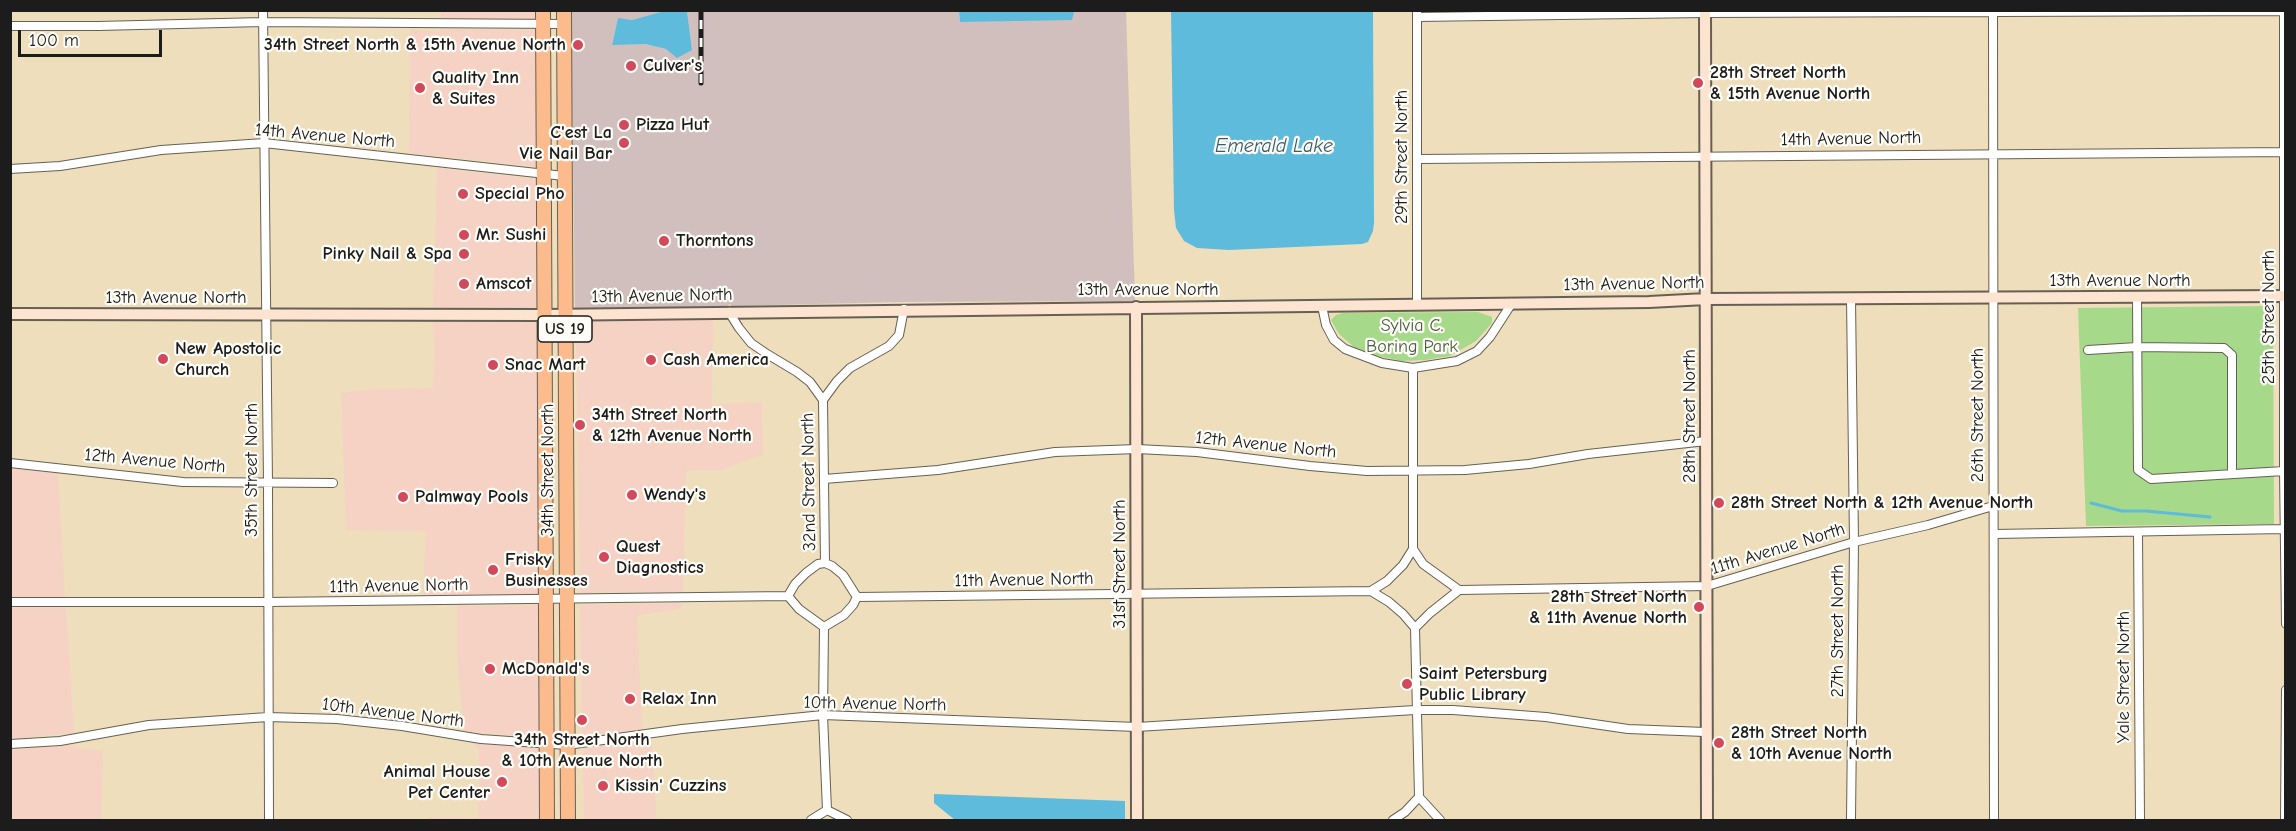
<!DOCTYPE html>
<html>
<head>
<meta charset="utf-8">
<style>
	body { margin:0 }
	#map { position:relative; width:2296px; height:831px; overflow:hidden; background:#eedebc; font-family:"Comic Neue",sans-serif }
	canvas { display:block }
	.frame { position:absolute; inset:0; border:12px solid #1c1c1c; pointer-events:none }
	.scale { position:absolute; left:18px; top:30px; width:144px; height:27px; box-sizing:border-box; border:3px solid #1c1c1c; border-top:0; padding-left:8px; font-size:18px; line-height:21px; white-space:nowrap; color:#1c1c1c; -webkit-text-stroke:4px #fdfcf7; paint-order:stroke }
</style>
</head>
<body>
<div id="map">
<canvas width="2296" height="831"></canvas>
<div class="frame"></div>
<div class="scale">100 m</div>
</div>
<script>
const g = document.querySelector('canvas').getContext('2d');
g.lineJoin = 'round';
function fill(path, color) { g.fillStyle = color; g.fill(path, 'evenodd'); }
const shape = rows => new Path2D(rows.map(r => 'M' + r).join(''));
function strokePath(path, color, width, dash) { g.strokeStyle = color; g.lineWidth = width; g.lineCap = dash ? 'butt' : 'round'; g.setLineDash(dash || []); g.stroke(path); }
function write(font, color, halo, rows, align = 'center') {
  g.font = font + ' "Comic Neue",sans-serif'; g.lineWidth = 4.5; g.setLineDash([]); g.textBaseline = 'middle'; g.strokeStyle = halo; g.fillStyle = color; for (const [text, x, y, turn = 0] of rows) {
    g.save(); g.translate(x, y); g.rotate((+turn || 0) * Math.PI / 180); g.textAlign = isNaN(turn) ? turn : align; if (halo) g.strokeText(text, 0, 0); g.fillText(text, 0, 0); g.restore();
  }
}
fill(shape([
	[441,11,537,11,537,19,441,18],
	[410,29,440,32,441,29,537,30,538,167,409,153],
	[437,168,538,179,538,309,433,309],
	[713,318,712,405,762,402,763,454,721,470,686,471,683,592,580,593,576,320],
	[433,320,538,320,539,594,423,595,426,531,346,530,341,393,376,389,433,388,435,357],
	[11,468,58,473,65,597,11,597],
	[682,603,682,609,637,615,642,729,582,737,580,605],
	[539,605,540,738,464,731,457,658,457,606],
	[10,608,66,608,74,733,11,739],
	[651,739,657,820,584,820,583,749],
	[471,743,540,749,540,820,429,820,429,817,478,818,479,749],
	[74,744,75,748,103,750,101,820,11,820,11,750]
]), '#f6d2c4');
fill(shape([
	[959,10,960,22,1082,10,1126,11,1135,301,900,302,732,306,730,304,727,306,575,309,571,11,664,11,632,20,618,19,612,44,645,44,666,49,692,50,687,11]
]), '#d1bfbe');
fill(shape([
	[2268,306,2273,310,2274,524,2086,526,2078,308],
	[1478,312,1492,317,1492,323,1476,341,1450,356,1425,360,1402,361,1373,355,1354,347,1339,334,1331,320,1336,315,1343,313]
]), '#a6da8a');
fill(shape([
	[664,11,687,11,692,50,677,58,666,49,645,44,612,45,618,18,632,20],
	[959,11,959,10,1082,11,1074,12,1072,20,960,22],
	[1171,11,1373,11,1374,223,1373,231,1368,242,1362,244,1229,250,1197,248,1184,241,1176,228,1174,210],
	[934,794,1125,801,1125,820,955,820,934,803]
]), '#5ebbdc');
strokePath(shape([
	[2091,503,2122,511,2146,511,2210,517]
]), '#5ebbdc', 3);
const street = shape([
	[263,10,268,483,269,820],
	[1417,10,1417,304],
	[1993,10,1994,820],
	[2284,10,2284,471,2286,624],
	[1417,17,1705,13,2286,11],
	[10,26,98,26,263,22,564,24],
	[1418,159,2286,152],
	[10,169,60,166,161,150,264,143,564,176],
	[2137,297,2138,470,2151,479,2284,471],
	[1851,298,1854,542,1851,820],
	[1322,306,1326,325,1334,340,1345,349,1382,363,1413,368,1457,361,1477,351,1490,337,1512,303],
	[729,312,739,328,751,343,767,354,797,372,810,382,823,400,825,563],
	[2088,350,2137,347,2224,348,2232,355,2232,474],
	[823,400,837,381,850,368,889,346,899,335,904,309],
	[10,463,183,482,333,483],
	[824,479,938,470,1055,452,1137,449,1197,452,1310,466,1367,471,1465,470,1529,464,1588,454,1706,441],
	[2138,533,2140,820],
	[1994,534,2284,529],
	[1413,549,1423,564,1459,590],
	[825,563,832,566,843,575,857,597,853,605,844,615,824,627,799,609,788,596,795,584,806,573,818,564,825,563],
	[1459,590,1707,586,1854,542,1928,525,1993,506],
	[1371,591,1389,602,1403,614,1415,628,1419,797],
	[857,597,1371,591,1387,581,1403,565,1413,549,1413,368],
	[10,602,268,602,788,596],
	[824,627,823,715,827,810],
	[1415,628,1430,613,1459,590],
	[10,744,60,741,149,725,268,717,337,719,402,726,481,739,567,745,682,729,823,715,1137,727,1415,710,1453,710,1546,717,1628,729,1705,732],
	[811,820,827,810,847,820],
	[1393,820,1405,812,1419,797,1440,820],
	[2285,820,2286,690]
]);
const secondary = shape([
	[1705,10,1707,820],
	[1136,307,1137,820],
	[10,314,545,315,1649,302,1706,299,2286,296]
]);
const highway = shape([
	[543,10,547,820],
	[564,10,568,820]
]);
strokePath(street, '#666054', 10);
strokePath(secondary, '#666054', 14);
strokePath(highway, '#666054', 16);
strokePath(street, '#fff', 8);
strokePath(secondary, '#fde4d1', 10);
strokePath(highway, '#fbbb8c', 14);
const rail = shape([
	[701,83,701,10]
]);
strokePath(rail, '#1c1c1c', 5);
strokePath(rail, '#fdfcf7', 3, [9]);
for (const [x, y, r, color] of [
	[578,45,6,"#d1495b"],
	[631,66,6,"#d1495b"],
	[1698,83,6,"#d1495b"],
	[420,88,6,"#d1495b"],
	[624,125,6,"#d1495b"],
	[624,143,6,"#d1495b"],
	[463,194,6,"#d1495b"],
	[464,235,6,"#d1495b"],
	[664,241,6,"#d1495b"],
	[464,254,6,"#d1495b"],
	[464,284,6,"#d1495b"],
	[163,359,6,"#d1495b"],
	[651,360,6,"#d1495b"],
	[493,365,6,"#d1495b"],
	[580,425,6,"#d1495b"],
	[632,495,6,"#d1495b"],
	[403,497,6,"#d1495b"],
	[1719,503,6,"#d1495b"],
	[604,557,6,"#d1495b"],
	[493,570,6,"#d1495b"],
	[1699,607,6,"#d1495b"],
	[490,669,6,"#d1495b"],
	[1407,684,6,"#d1495b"],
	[630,699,6,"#d1495b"],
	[582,720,6,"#d1495b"],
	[1719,743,6,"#d1495b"],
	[502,782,6,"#d1495b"],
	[603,786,6,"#d1495b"]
]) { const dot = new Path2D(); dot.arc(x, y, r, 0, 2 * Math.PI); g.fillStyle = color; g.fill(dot); strokePath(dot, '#fdfcf7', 2); }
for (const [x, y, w] of [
	[565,329,54]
]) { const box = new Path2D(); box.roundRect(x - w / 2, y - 13, w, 26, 4.5); g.fillStyle = '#fdfcf7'; g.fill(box); strokePath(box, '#1c1c1c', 1.5); }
write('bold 16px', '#1c1c1c', null, [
	["US 19",565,329]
]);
write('bold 18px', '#1c1c1c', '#fdfcf7', [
	["34th Street North & 15th Avenue North",566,45,"right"],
	["Culver's",643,66],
	["28th Street North",1710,73],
	["& 15th Avenue North",1710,94],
	["Quality Inn",432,78],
	["& Suites",432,99],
	["Pizza Hut",636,125],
	["C'est La",612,133,"right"],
	["Vie Nail Bar",612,154,"right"],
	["Special Pho",475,194],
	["Mr. Sushi",476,235],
	["Thorntons",676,241],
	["Pinky Nail & Spa",452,254,"right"],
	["Amscot",476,284],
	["New Apostolic",175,349],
	["Church",175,370],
	["Cash America",663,360],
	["Snac Mart",505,365],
	["34th Street North",592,415],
	["& 12th Avenue North",592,436],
	["Wendy's",644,495],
	["Palmway Pools",415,497],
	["28th Street North & 12th Avenue North",1731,503],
	["Quest",616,547],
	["Diagnostics",616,568],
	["Frisky",505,560],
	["Businesses",505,581],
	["28th Street North",1687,597,"right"],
	["& 11th Avenue North",1687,618,"right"],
	["McDonald's",502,669],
	["Saint Petersburg",1419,674],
	["Public Library",1419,695],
	["Relax Inn",642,699],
	["28th Street North",1731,733],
	["& 10th Avenue North",1731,754],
	["34th Street North",582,740,"center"],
	["& 10th Avenue North",582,761,"center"],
	["Animal House",490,772,"right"],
	["Pet Center",490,793,"right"],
	["Kissin' Cuzzins",615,786]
], 'left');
write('18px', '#1c1c1c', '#fdfcf7', [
	["14th Avenue North",325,136,5],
	["14th Avenue North",1851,139,-1],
	["29th Street North",1402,157,-90],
	["13th Avenue North",2120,281],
	["13th Avenue North",1634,284,-1],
	["13th Avenue North",1148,290],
	["13th Avenue North",662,296,-1],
	["13th Avenue North",176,298],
	["25th Street North",2269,317,-90],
	["26th Street North",1978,415,-90],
	["28th Street North",1690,416,-90],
	["12th Avenue North",1266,445,6],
	["12th Avenue North",155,461,5],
	["35th Street North",252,470,-90],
	["34th Street North",548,470,-90],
	["32nd Street North",809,482,-91],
	["11th Avenue North",1778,549,-17],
	["31st Street North",1120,564,-90],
	["11th Avenue North",1024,580,-1],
	["11th Avenue North",399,586,-1],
	["27th Street North",1838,631,-90],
	["Yale Street North",2124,677,-90],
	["10th Avenue North",875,704,1],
	["10th Avenue North",393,713,7]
]);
write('18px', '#4c5e42', '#fdfcf7', [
	["Sylvia C.",1412,326],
	["Boring Park",1412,347]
]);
write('italic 20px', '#365c69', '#fdfcf7', [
	["Emerald Lake",1274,146]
]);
</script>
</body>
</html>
